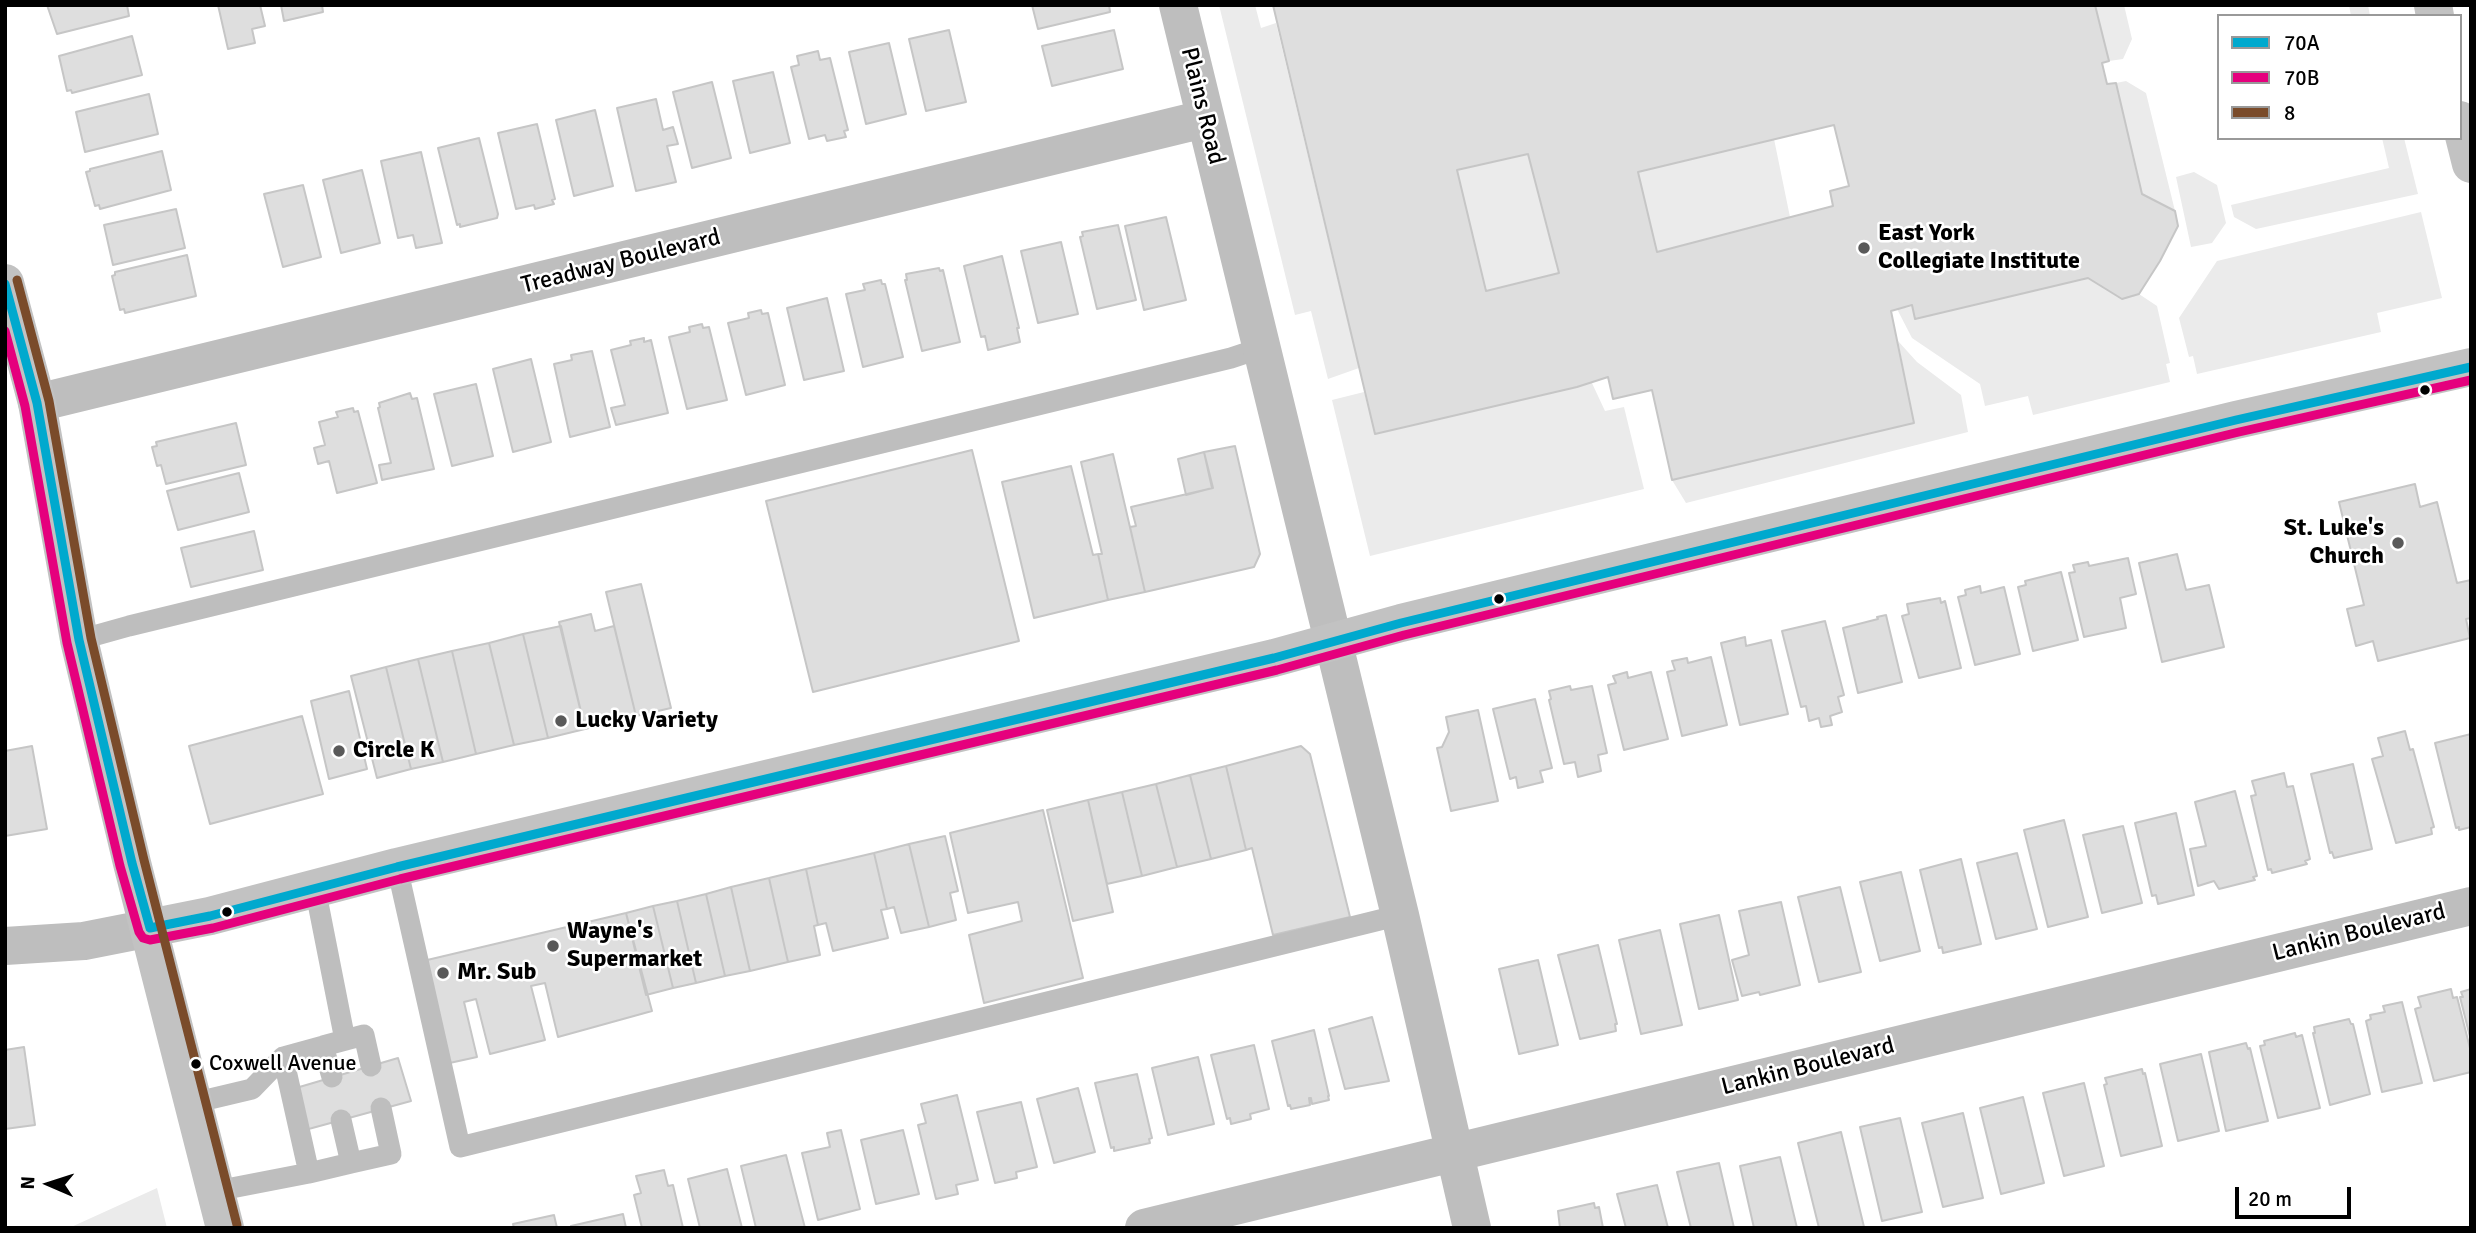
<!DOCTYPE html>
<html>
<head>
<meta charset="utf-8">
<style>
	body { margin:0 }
	#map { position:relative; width:2476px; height:1233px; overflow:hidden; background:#fff; font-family:Signika,sans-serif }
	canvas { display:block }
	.frame { position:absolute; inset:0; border:7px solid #000; pointer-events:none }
	.legend { position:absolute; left:2217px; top:14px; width:245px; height:126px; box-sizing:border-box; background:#fff; border:2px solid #999; margin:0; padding:9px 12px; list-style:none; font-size:21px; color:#000 }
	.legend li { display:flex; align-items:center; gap:14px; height:35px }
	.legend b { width:35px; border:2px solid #999 }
	.north { position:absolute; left:14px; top:1149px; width:70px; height:70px; -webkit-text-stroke:5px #fff; paint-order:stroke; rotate:273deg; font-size:19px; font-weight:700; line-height:28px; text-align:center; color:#000 }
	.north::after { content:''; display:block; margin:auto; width:24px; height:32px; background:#000; clip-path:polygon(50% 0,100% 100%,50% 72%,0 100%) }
	.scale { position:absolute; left:2235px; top:1187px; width:116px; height:32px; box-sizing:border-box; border:4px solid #000; border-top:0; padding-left:9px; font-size:21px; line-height:24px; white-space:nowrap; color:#000; -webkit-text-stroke:5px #fff; paint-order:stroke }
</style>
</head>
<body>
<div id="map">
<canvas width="2476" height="1233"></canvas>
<div class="frame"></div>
<ul class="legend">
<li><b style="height:9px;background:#00a9ce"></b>70A</li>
<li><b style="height:9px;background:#e5007d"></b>70B</li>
<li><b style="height:9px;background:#7a4b2a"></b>8</li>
</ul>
<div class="north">N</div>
<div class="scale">20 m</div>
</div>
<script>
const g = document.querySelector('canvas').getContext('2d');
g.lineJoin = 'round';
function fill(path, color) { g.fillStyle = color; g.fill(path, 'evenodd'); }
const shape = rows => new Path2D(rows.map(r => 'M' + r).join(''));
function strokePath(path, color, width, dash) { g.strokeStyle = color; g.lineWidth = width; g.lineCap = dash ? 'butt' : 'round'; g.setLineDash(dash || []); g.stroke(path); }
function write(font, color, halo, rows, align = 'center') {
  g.font = font + ' Signika,sans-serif'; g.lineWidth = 5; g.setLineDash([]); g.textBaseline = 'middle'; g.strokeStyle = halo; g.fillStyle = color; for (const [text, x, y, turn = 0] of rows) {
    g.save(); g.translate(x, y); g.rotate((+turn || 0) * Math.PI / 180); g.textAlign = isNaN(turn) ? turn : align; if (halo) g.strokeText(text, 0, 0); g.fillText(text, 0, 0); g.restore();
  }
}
fill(shape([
	[1219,5,1255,5,1261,28,1276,23,1359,368,1328,379,1311,311,1295,315],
	[2095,5,2124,5,2132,39,2123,59,2109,61],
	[2349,5,2368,5,2370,16,2351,16],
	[2126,81,2146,93,2175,211,2142,194,2116,83],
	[1628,130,1774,139,1790,217,1657,252],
	[2382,138,2404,138,2418,194,2256,229,2234,217,2231,205,2389,168],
	[1528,154,1559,273,1486,291,1457,170],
	[2194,172,2217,185,2226,223,2212,243,2191,247,2176,177],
	[2421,212,2442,298,2377,313,2381,332,2197,374,2193,356,2189,357,2179,318,2217,261],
	[2088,278,2122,299,2139,294,2157,306,2170,363,2166,364,2170,382,2033,415,2028,396,1985,406,1980,384,1912,338,1897,309],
	[1898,341,1917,362,1961,395,1968,432,1686,503,1672,480,1914,423],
	[1591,381,1605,411,1624,407,1644,489,1370,556,1332,400,1364,392,1375,433],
	[157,1188,167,1228,69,1228]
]), '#ebebeb');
const building = shape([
	[47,5,127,5,129,16,57,34,47,5],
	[218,5,260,5,265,26,252,29,255,43,228,49,218,5],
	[281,5,322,5,323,12,284,21,281,5],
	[1032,5,1109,5,1110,12,1038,29,1032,5],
	[1273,5,2095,5,2109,61,2102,63,2107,84,2116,83,2142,194,2175,211,2178,226,2160,261,2139,294,2122,299,2088,278,1915,319,1912,305,1891,311,1914,423,1672,480,1652,390,1613,399,1608,377,1577,387,1375,434,1273,5],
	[1834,125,1849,186,1830,191,1833,206,1657,252,1638,172,1834,125],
	[1528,154,1559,273,1486,291,1457,170,1528,154],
	[949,30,966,102,926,111,909,39,949,30],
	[1114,30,1123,69,1052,86,1042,46,1114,30],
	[132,36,142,75,72,93,71,90,67,91,59,56,132,36],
	[889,43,906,114,866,124,849,52,889,43],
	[818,51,820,60,830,58,848,130,844,131,846,137,827,141,825,135,809,139,791,67,799,65,797,56,818,51],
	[773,72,790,143,750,153,733,81,773,72],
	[712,82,731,158,692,168,673,92,712,82],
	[149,94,158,134,85,152,76,112,149,94],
	[656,99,663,130,673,127,678,144,667,146,676,182,636,191,617,108,656,99],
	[595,110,613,186,574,196,556,120,595,110],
	[537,124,555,199,552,200,554,204,535,209,534,205,516,209,498,133,537,124],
	[479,138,498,214,497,218,460,227,460,224,457,225,438,148,479,138],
	[162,151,171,190,100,209,99,205,95,206,86,172,90,171,90,169,162,151],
	[421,152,442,243,416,248,413,235,398,238,381,161,421,152],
	[362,170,380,243,341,253,323,180,362,170],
	[303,185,321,257,283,267,264,194,303,185],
	[176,209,185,248,113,265,104,225,176,209],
	[1166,217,1186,300,1144,310,1125,226,1166,217],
	[1118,225,1136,300,1097,309,1080,237,1083,236,1082,232,1118,225],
	[1061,242,1078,314,1038,323,1021,251,1061,242],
	[187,255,196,296,125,313,124,309,120,310,112,276,115,275,115,272,187,255],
	[1002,256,1019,328,1017,328,1020,342,988,350,985,336,981,337,964,266,1002,256],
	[939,268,940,271,943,270,960,342,922,351,905,280,907,280,906,274,939,268],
	[881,280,882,284,885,284,903,357,863,367,846,294,865,290,863,284,881,280],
	[827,298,844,371,804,380,787,308,827,298],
	[761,310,762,314,768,313,785,385,746,395,728,323,749,318,748,313,761,310],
	[702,324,703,328,709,327,727,400,687,409,669,337,690,332,689,327,702,324],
	[644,338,644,342,651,340,668,413,616,425,611,408,625,405,611,350,631,345,630,341,644,338],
	[592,351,610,427,570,437,554,364,572,360,571,355,592,351],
	[531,359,551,442,513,452,493,369,531,359],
	[476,384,493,456,452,466,434,394,476,384],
	[410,393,412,399,417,398,434,469,382,480,379,465,391,463,378,408,380,407,379,403,410,393],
	[353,408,354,412,358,411,377,483,337,493,329,461,318,464,314,448,325,445,319,422,338,417,336,412,353,408],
	[236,423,246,465,166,484,161,465,157,466,152,447,157,446,156,442,236,423],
	[1235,446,1260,554,1254,567,1145,592,1130,527,1136,526,1131,507,1213,488,1204,452,1235,446],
	[972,450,1019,641,813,692,766,501,972,450],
	[1204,452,1212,488,1186,495,1178,459,1204,452],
	[1113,454,1145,592,1108,600,1098,554,1102,554,1081,462,1113,454],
	[1071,466,1093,555,1098,554,1108,600,1034,618,1002,482,1071,466],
	[239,473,249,512,178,530,167,491,239,473],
	[2415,484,2420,507,2437,502,2457,583,2471,580,2471,618,2466,619,2470,638,2378,661,2373,641,2356,646,2347,609,2364,605,2339,502,2415,484],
	[254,531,263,570,191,587,181,548,254,531],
	[2177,554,2186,590,2209,585,2224,647,2162,662,2139,563,2177,554],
	[2128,558,2136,594,2120,598,2126,628,2084,637,2069,573,2075,572,2073,565,2088,562,2089,566,2128,558],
	[2061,572,2078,640,2033,651,2018,587,2026,585,2025,581,2061,572],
	[641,584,671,708,636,716,606,592,641,584],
	[1980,586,1981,593,2004,587,2020,654,1975,665,1958,597,1966,595,1965,590,1980,586],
	[1940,598,1941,603,1945,601,1961,668,1919,678,1902,616,1909,614,1907,604,1940,598],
	[591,614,595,631,614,626,636,716,585,729,559,622,591,614],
	[1886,615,1902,682,1858,693,1843,628,1878,619,1877,617,1886,615],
	[1825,621,1844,695,1838,697,1842,712,1830,716,1832,725,1821,727,1819,718,1809,721,1806,706,1801,707,1782,631,1825,621],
	[561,626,585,729,548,738,523,634,561,626],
	[523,634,548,738,514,745,489,643,523,634],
	[1745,637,1746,646,1771,640,1788,714,1740,725,1721,643,1745,637],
	[489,643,514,745,476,754,452,651,489,643],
	[452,651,476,754,443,762,418,659,452,651],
	[1711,657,1727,725,1682,736,1667,672,1675,670,1672,661,1687,658,1688,663,1711,657],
	[418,659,443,762,411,769,386,667,418,659],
	[386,667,411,769,377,778,351,676,386,667],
	[1627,672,1628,678,1651,672,1668,739,1624,750,1608,685,1616,683,1613,676,1627,672],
	[1570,686,1571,690,1592,686,1607,753,1598,755,1601,771,1578,777,1575,762,1564,764,1549,700,1551,699,1549,691,1570,686],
	[349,691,367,769,329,779,311,701,349,691],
	[1535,699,1552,768,1540,771,1543,782,1518,788,1516,777,1510,779,1493,709,1535,699],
	[1478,710,1498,801,1451,811,1437,748,1442,747,1449,732,1446,717,1478,710],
	[302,716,323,794,210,824,189,746,302,716],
	[2405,731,2410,750,2413,749,2434,827,2431,828,2432,834,2396,843,2372,759,2383,756,2378,738,2405,731],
	[2471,734,2471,827,2459,830,2459,827,2456,828,2435,743,2471,734],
	[32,746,47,829,5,836,5,751,32,746],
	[1301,746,1310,754,1350,917,1273,935,1252,848,1246,850,1226,766,1301,746],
	[2353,764,2372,849,2334,858,2332,852,2330,853,2311,774,2353,764],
	[1226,766,1246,850,1211,859,1190,775,1226,766],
	[2284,773,2287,787,2293,786,2310,859,2305,861,2307,864,2272,873,2271,869,2268,870,2251,796,2256,795,2252,781,2284,773],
	[1190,775,1211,859,1177,867,1156,784,1190,775],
	[1156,784,1177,867,1142,876,1122,792,1156,784],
	[2235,791,2257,876,2253,877,2255,880,2219,889,2214,881,2198,886,2190,849,2206,846,2195,802,2235,791],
	[1122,792,1142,876,1107,884,1088,800,1122,792],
	[1088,800,1113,912,1073,921,1047,810,1088,800],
	[1043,810,1083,978,984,1003,969,935,1022,921,1018,902,968,913,950,833,1043,810],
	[2176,813,2194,895,2158,904,2156,895,2152,896,2135,823,2176,813],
	[2064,820,2088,917,2048,927,2024,830,2064,820],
	[2123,826,2142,903,2102,913,2083,835,2123,826],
	[945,836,958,891,950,893,956,920,929,927,909,844,945,836],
	[909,844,929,927,901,933,894,907,887,909,874,853,909,844],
	[874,853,887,909,881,910,888,938,833,951,826,923,818,925,806,869,874,853],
	[2017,853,2037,929,1996,939,1977,863,2017,853],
	[1961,859,1981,944,1943,953,1942,947,1939,948,1920,870,1961,859],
	[806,869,818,925,814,926,820,955,788,962,769,878,806,869],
	[1901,872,1920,951,1880,961,1860,882,1901,872],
	[769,878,788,962,750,971,731,887,769,878],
	[731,887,750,971,725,976,706,894,731,887],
	[1840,887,1861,972,1819,982,1798,897,1840,887],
	[706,894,725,976,696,983,677,901,706,894],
	[677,901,696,983,673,988,653,906,677,901],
	[1781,902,1800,985,1760,995,1759,992,1742,996,1732,960,1749,955,1739,911,1781,902],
	[653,906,673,988,646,995,626,913,653,906],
	[626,913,652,1011,558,1037,545,983,531,986,545,1040,490,1054,476,999,464,1002,477,1057,445,1064,423,961,626,913],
	[1719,915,1738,1000,1699,1009,1680,924,1719,915],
	[1660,930,1682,1025,1641,1034,1619,940,1660,930],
	[1598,945,1617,1024,1615,1024,1616,1031,1580,1039,1558,955,1598,945],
	[1538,960,1558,1045,1519,1054,1499,969,1538,960],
	[2451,989,2453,998,2457,997,2471,1052,2471,1072,2434,1081,2415,1009,2421,1007,2418,997,2451,989],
	[2471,989,2471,1041,2460,997,2463,997,2461,992,2471,989],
	[2402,1002,2422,1083,2382,1092,2366,1021,2371,1019,2370,1015,2385,1012,2383,1006,2402,1002],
	[1372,1017,1389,1081,1345,1089,1329,1029,1372,1017],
	[2349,1019,2351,1024,2353,1024,2370,1094,2330,1105,2313,1033,2315,1033,2314,1027,2349,1019],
	[1314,1030,1329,1096,1328,1096,1329,1100,1312,1104,1311,1098,1309,1098,1310,1105,1291,1109,1290,1105,1288,1106,1272,1041,1314,1030],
	[2295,1033,2296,1037,2302,1035,2320,1108,2278,1118,2260,1046,2265,1045,2264,1041,2295,1033],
	[2246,1043,2248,1049,2250,1048,2268,1121,2226,1131,2209,1052,2246,1043],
	[1254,1045,1269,1109,1250,1114,1251,1119,1231,1124,1230,1118,1227,1119,1211,1055,1254,1045],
	[24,1047,35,1125,5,1129,5,1050,24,1047],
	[2201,1054,2219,1131,2178,1141,2160,1064,2201,1054],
	[1198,1057,1214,1124,1168,1135,1152,1068,1198,1057],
	[398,1058,411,1101,305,1130,296,1088,398,1058],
	[2142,1069,2143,1074,2145,1073,2162,1146,2121,1156,2104,1085,2107,1084,2105,1078,2142,1069],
	[1137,1074,1152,1138,1149,1139,1150,1143,1114,1151,1114,1147,1111,1148,1095,1083,1137,1074],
	[2084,1083,2104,1166,2064,1176,2043,1093,2084,1083],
	[1078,1088,1095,1152,1054,1163,1037,1099,1078,1088],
	[957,1095,978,1180,956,1185,958,1194,936,1199,918,1125,926,1123,921,1104,957,1095],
	[2023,1097,2044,1183,2001,1194,1980,1108,2023,1097],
	[1021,1102,1037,1167,1016,1172,1017,1178,995,1183,977,1112,1021,1102],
	[1963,1113,1983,1198,1943,1207,1922,1123,1963,1113],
	[1900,1118,1922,1212,1882,1221,1860,1127,1900,1118],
	[841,1130,860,1209,818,1220,802,1153,830,1147,827,1133,841,1130],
	[903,1130,919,1194,876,1204,861,1140,903,1130],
	[1841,1132,1864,1227,1819,1228,1798,1143,1841,1132],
	[786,1155,805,1228,756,1228,741,1166,786,1155],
	[1780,1157,1797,1228,1754,1228,1740,1166,1780,1157],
	[1719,1163,1734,1228,1691,1228,1677,1172,1719,1163],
	[727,1169,742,1228,700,1228,688,1179,727,1169],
	[664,1170,668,1186,673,1185,683,1228,642,1228,634,1195,641,1193,636,1176,664,1170],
	[1657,1185,1668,1228,1626,1228,1617,1194,1657,1185],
	[1594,1203,1595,1208,1599,1207,1603,1228,1560,1228,1558,1211,1594,1203],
	[623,1214,626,1228,572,1228,571,1226,623,1214],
	[554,1215,557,1228,514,1228,513,1224,554,1215]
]);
fill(building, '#dedede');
strokePath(building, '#c6c6c6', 2);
strokePath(shape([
	[79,640,129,626,1231,358,1261,348],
	[397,867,460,1147,1400,915],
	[315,888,345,1040],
	[323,1046,283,1057,309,1173,351,1163],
	[332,1077,323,1046,364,1035,371,1066],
	[193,1103,252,1089,283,1057],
	[341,1120,351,1163,391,1154,381,1108],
	[216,1191,309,1173]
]), '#bebebe', 21);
strokePath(shape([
	[1178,5,1400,915,1472,1228],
	[37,403,1204,119],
	[5,946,84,941,150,928],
	[1144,1228,2471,906]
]), '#bebebe', 38);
strokePath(shape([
	[2433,5,2435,16],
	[2460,120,2471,164],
	[5,283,37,403,79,640,132,863,225,1228],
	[150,928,210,916,397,867,1274,658,1401,623,2236,420,2471,367]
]), '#c2c2c2', 38);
strokePath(shape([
	[5,284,37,403,79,640,132,863,150,928],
	[150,928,210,916,397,867,1274,658,1401,623,2236,420,2471,367]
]), '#00a9ce', 9);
strokePath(shape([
	[5,331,25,406,67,643,120,866,139,932,143,938,150,940,213,928,400,879,1277,670,1404,635,2239,432,2471,380]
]), '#e5007d', 9);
strokePath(shape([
	[17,280,49,401,91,638,144,860,237,1225]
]), '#7a4b2a', 9);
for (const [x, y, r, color] of [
	[1864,248,7,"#595959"],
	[2425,390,6,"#000"],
	[2398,543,7,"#595959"],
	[1499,599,6,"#000"],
	[561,721,7,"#595959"],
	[339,751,7,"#595959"],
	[227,912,6,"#000"],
	[553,946,7,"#595959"],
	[443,973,7,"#595959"],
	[196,1064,6,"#000"]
]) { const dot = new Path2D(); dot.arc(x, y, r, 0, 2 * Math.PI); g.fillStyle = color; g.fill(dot); strokePath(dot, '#fff', 2.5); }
write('22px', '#000', '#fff', [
	["Coxwell Avenue",209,1064]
], 'left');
write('24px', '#000', '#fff', [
	["Plains Road",1202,106,76],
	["Treadway Boulevard",621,262,-14],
	["Lankin Boulevard",2359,933,-14],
	["Lankin Boulevard",1808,1067,-14]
]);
write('bold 24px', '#000', '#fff', [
	["East York",1878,234],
	["Collegiate Institute",1878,262],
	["St. Luke's",2384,529,"right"],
	["Church",2384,557,"right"],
	["Lucky Variety",575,721],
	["Circle K",353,751],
	["Wayne's",567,932],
	["Supermarket",567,960],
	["Mr. Sub",457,973]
], 'left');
</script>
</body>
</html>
